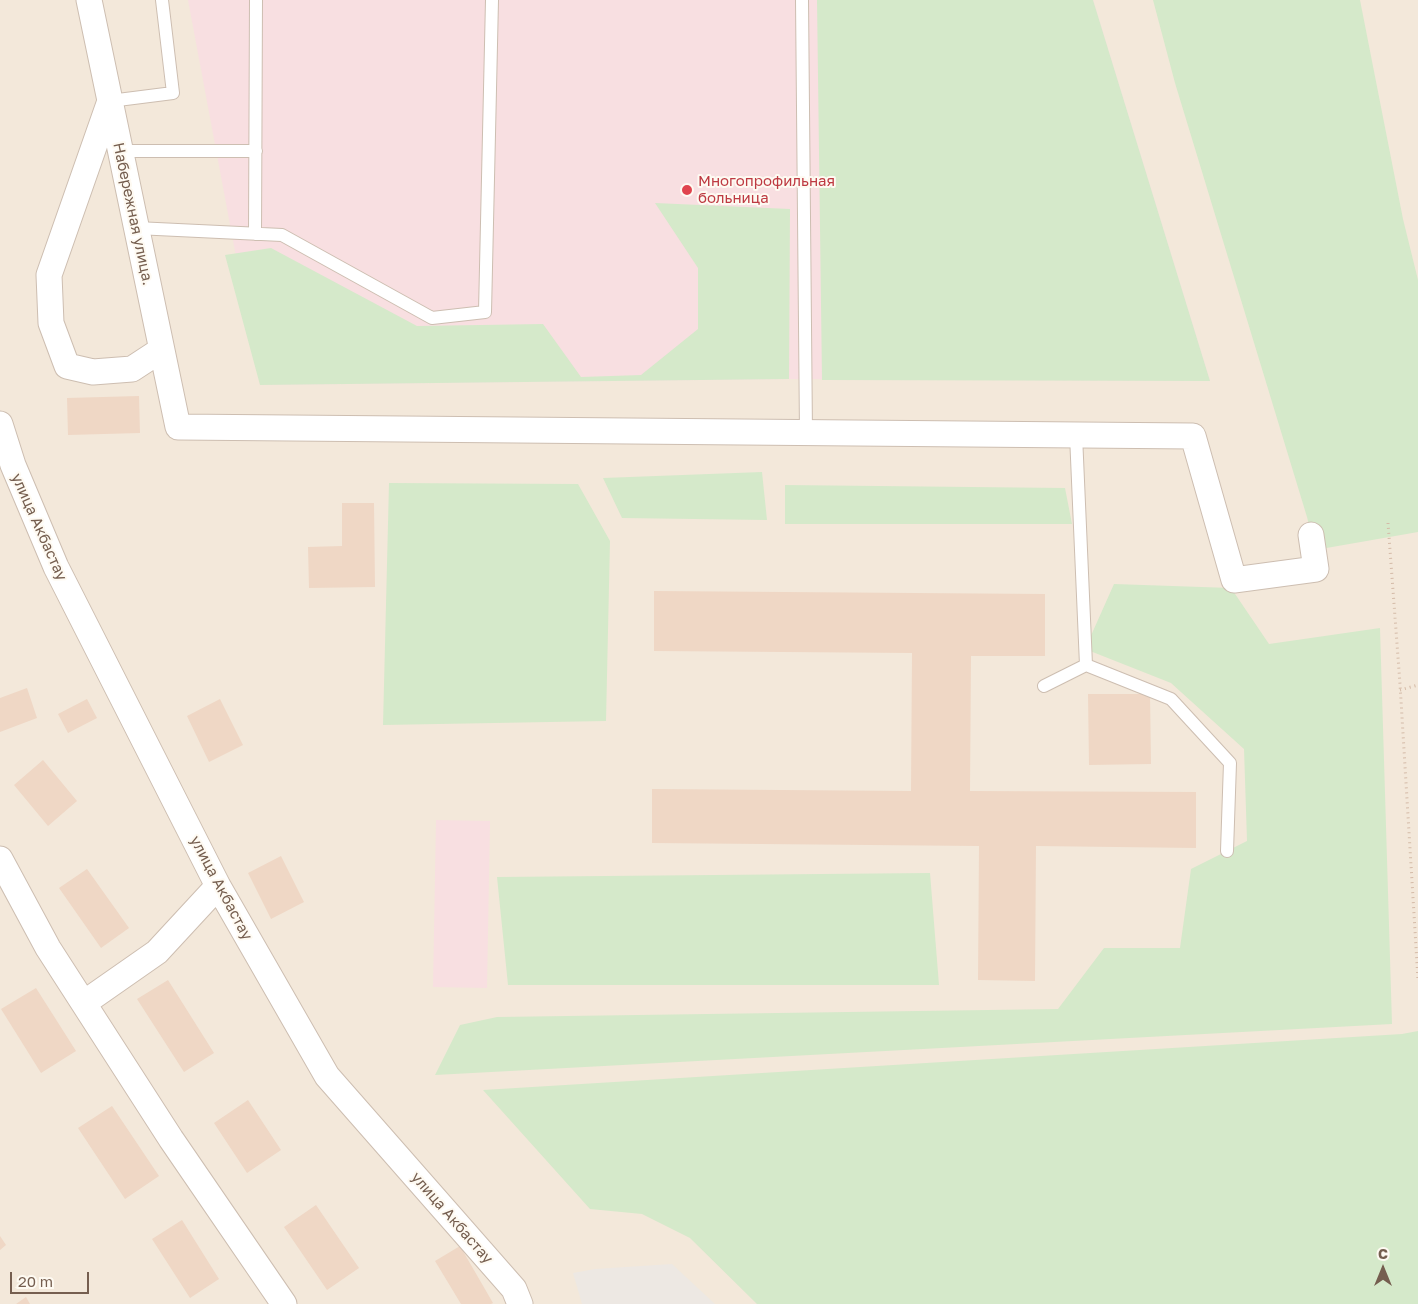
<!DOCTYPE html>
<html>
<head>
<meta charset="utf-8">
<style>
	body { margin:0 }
	#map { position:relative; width:1418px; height:1304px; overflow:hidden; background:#fbf6eb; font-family:"Golos Text",sans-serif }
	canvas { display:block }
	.north { position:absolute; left:1358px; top:1244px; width:50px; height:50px; -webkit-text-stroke:4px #fefaf2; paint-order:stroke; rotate:0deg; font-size:14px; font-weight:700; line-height:20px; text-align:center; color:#755e4f }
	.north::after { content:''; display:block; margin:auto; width:18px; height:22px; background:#755e4f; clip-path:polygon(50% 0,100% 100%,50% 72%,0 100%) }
	.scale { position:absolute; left:10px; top:1272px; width:79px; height:22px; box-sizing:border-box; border:2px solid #755e4f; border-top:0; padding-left:6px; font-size:15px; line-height:18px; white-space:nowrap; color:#755e4f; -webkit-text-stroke:4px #fefaf2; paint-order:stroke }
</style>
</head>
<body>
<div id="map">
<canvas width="1418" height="1304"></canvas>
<div class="north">С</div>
<div class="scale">20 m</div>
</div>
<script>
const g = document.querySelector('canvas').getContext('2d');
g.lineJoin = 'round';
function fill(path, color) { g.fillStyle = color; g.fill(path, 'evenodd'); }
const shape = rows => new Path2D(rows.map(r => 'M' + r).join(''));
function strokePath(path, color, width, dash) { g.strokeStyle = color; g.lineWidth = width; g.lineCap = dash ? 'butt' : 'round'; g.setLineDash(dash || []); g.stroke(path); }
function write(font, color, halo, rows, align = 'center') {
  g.font = font + ' "Golos Text",sans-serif'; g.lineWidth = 4; g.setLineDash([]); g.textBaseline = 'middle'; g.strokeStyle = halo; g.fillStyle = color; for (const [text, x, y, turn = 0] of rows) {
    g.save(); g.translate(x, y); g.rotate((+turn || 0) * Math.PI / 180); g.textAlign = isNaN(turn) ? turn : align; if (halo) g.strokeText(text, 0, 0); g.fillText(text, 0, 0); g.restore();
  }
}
fill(shape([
	[0,0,1418,0,1418,1304,0,1304]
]), '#f3e8da');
fill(shape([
	[672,1264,715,1304,582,1304,573,1273,595,1269]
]), '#ede8e3');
fill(shape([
	[188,0,1093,0,1210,381,789,379,260,385],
	[436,820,490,821,487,988,433,987]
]), '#f8dfe1');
fill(shape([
	[817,0,1093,0,1210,381,822,380],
	[1153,0,1360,0,1403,219,1418,280,1418,532,1315,550,1307,517,1175,83],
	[655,203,790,209,789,379,260,385,225,255,271,248,417,326,543,324,581,377,641,375,698,329,698,268],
	[762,472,767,520,622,518,603,478],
	[389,483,578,484,610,541,606,721,383,725],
	[785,485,1065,488,1072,524,785,524],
	[1114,584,1231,588,1269,644,1380,628,1392,1024,435,1075,460,1025,497,1017,1058,1009,1104,948,1180,948,1191,869,1247,841,1244,749,1171,683,1085,649],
	[930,873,939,985,508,985,497,877],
	[1418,1031,1418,1304,757,1304,690,1238,642,1214,590,1209,483,1090,1402,1034]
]), '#d5e9ca');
fill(shape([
	[139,396,140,433,68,435,67,398],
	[342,503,374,503,375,587,309,588,308,547,342,546],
	[654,591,1045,594,1045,656,971,656,970,791,1196,792,1196,848,1036,846,1035,981,978,980,979,846,652,843,652,789,911,791,912,653,654,651],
	[27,688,37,718,0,732,0,698],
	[1088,694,1150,694,1151,764,1089,765],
	[87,699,97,718,68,733,58,714],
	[220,699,243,745,209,762,187,716],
	[43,760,77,801,48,826,14,785],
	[281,856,304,902,271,919,248,873],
	[87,869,129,928,101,948,59,888],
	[168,980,214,1053,184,1072,137,999],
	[36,988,76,1051,41,1073,1,1009],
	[248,1100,281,1150,247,1173,214,1123],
	[112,1106,159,1176,125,1199,78,1128],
	[316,1205,359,1268,327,1290,284,1227],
	[182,1220,219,1279,190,1298,152,1239],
	[0,1236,6,1245,0,1250],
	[460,1246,493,1303,491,1304,461,1304,435,1261],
	[26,1297,30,1304,16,1304]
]), '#efd7c5');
const lane = shape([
	[802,0,806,433],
	[110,101,173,93,162,0],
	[120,151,256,151],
	[136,228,282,235,432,318,485,312,492,0],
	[255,234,256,0],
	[1076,435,1086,665,1171,699,1230,763,1227,851],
	[1044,686,1086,665]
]);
const street = shape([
	[89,0,178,427,1193,436,1234,580,1316,569,1311,535],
	[110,101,49,275,51,323,67,366,93,372,132,369,161,350],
	[0,424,13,465,56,567,218,886,327,1076,514,1289,520,1304],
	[0,859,48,948,171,1139,284,1304],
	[84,1003,157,952,218,886]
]);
strokePath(lane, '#cdbeb1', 14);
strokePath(street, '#cdbeb1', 27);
strokePath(shape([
	[1388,523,1400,684,1418,980],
	[1400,690,1418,685]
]), '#d4baa7', 3, [1, 4]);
strokePath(lane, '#fff', 12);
strokePath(street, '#fff', 25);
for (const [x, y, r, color] of [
	[687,190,6,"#e0444e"]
]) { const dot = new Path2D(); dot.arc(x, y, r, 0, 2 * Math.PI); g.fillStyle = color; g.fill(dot); strokePath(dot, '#fefaf2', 2); }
write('15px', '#be3a42', '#fefaf2', [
	["Многопрофильная",698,181],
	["больница",698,198]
], 'left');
write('15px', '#755e4f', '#fefaf2', [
	["Набережная улица.",133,214,78],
	["улица Акбастау",39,527,66],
	["улица Акбастау",221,888,62],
	["улица Акбастау",452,1218,49]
]);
</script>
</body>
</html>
